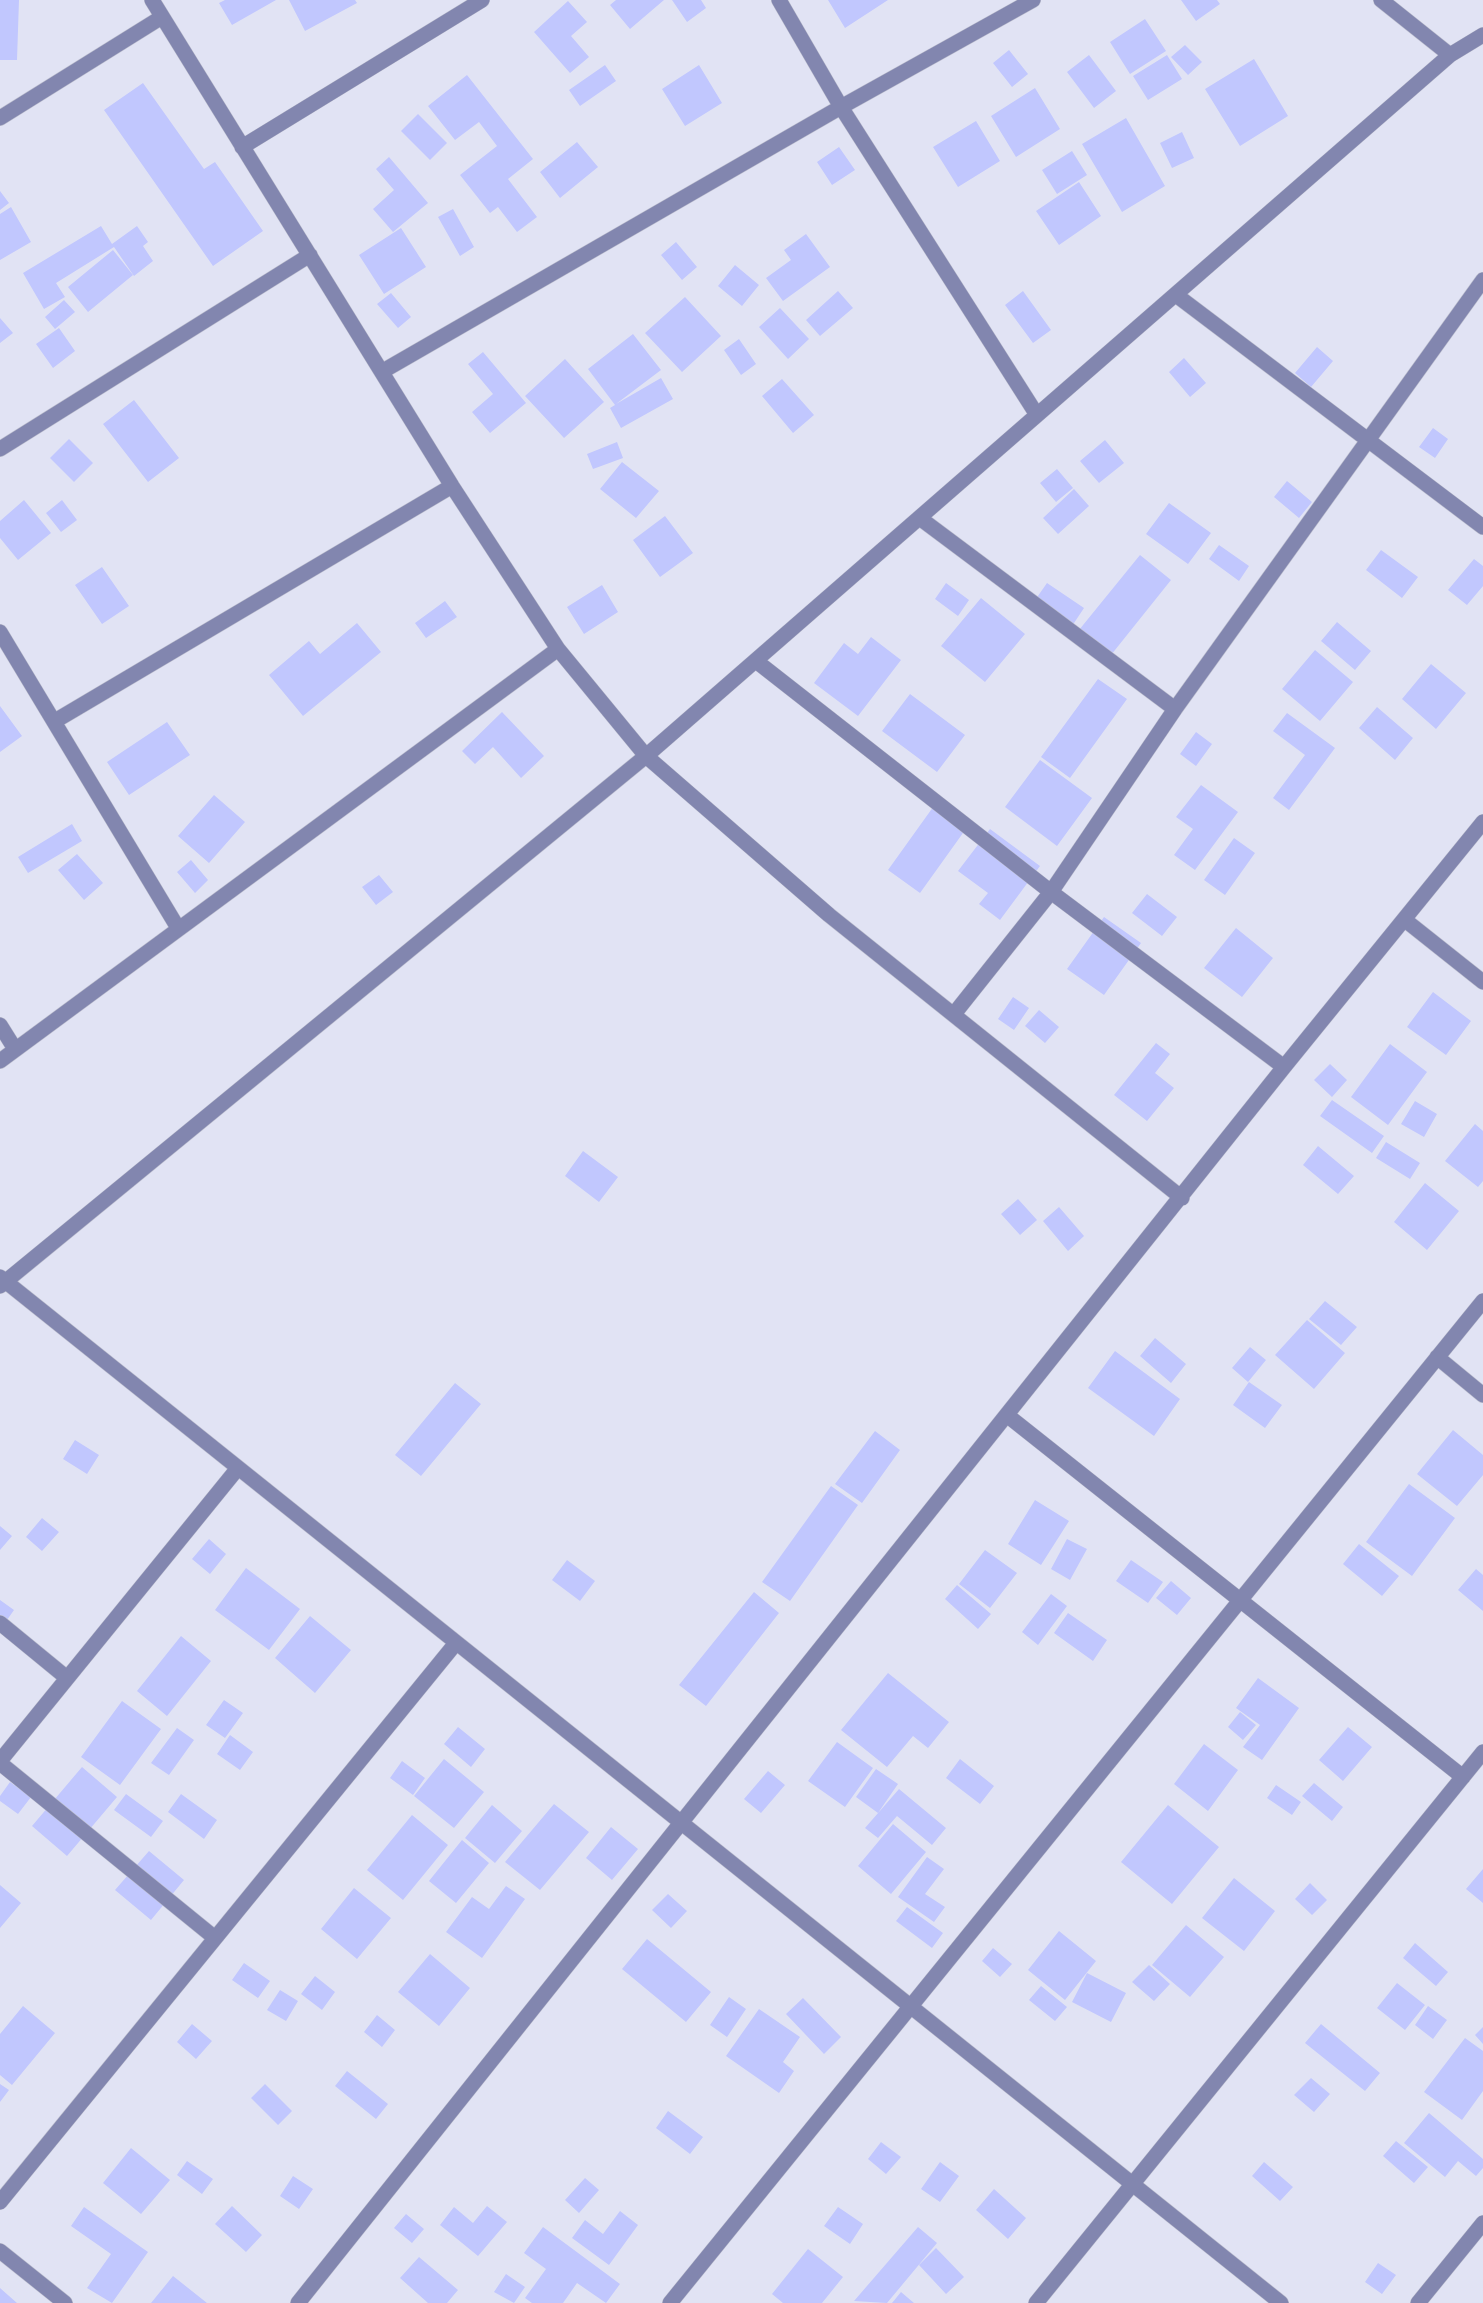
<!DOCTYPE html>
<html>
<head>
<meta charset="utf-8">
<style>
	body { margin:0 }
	canvas { display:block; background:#e1e3f4 }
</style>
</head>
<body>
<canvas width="1483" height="2303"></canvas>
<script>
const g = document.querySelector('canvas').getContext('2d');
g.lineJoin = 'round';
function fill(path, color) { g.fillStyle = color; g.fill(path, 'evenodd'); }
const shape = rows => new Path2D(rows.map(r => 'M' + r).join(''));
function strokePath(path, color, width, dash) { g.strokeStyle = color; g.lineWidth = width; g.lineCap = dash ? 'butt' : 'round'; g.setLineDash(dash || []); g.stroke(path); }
fill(shape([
	[0,0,19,0,17,60,0,60],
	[225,0,276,0,232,25,219,3],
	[289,0,355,0,357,3,305,31],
	[616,0,664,0,630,29,610,5],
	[672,0,701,0,706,8,687,22],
	[828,0,888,0,845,28],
	[1181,0,1217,0,1220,4,1196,21],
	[568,1,587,22,571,36,589,57,570,73,534,32],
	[1145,19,1166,51,1130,74,1110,42],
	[1185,45,1202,62,1188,75,1171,57],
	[1009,50,1028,74,1012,87,993,63],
	[1089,55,1116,91,1094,108,1067,72],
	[1167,55,1182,79,1148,100,1133,76],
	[1254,59,1288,116,1240,146,1205,89],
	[605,65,616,81,580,106,569,90],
	[699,65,722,103,685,126,662,89],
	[467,75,533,159,508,179,537,217,517,232,498,207,490,213,460,175,497,146,479,122,455,140,428,106],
	[143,83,204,169,215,162,263,231,213,266,104,110],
	[1035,88,1060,129,1016,157,991,116],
	[418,114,447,143,430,160,401,131],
	[1126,118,1165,186,1122,212,1082,144],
	[976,121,1000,161,958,187,933,147],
	[1182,132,1194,158,1172,168,1160,143],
	[577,142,598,167,560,198,540,172],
	[839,147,855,170,832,185,817,162],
	[1072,151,1087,175,1057,194,1042,170],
	[389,157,428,203,393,232,373,209,394,190,376,169],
	[1079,182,1101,216,1059,245,1036,211],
	[0,191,9,203,0,210],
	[11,207,31,242,0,260,0,214],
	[453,209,474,247,460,256,438,217],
	[101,226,112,244,137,226,148,242,143,246,153,261,134,276,114,247,56,283,65,297,44,309,23,273],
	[401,228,426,267,384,294,359,255],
	[806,234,830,267,783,301,766,278,791,260,784,250],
	[676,242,697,267,682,280,661,255],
	[113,250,133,275,88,312,68,287],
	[735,265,759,285,742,306,718,286],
	[838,291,853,308,820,336,806,320],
	[1023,291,1051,330,1033,343,1005,305],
	[391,293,411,317,398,328,377,304],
	[685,297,721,336,682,372,645,333],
	[64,300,75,312,55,329,45,317],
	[780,308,809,339,788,359,759,327],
	[0,318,13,333,0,343],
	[59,328,75,351,53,368,36,344],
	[633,334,661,370,616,404,661,378,673,399,621,428,610,408,615,405,588,369],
	[739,339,756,364,741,375,724,350],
	[1317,347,1333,361,1311,387,1295,373],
	[483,352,526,403,490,433,472,412,493,394,468,364],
	[1184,358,1206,383,1190,397,1169,372],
	[565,359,604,402,564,438,525,396],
	[782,379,814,415,793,433,762,396],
	[134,400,179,458,148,482,103,424],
	[1433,428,1448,439,1435,458,1419,447],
	[69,439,93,463,74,482,50,458],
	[1105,440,1124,463,1099,483,1080,461],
	[617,442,623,458,593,469,587,454],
	[622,462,659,491,636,518,600,489],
	[1057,469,1073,488,1056,502,1040,483],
	[1287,481,1312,502,1299,518,1274,497],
	[1074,489,1089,506,1058,534,1043,518],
	[24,500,51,533,18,560,0,538,0,521],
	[62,500,77,520,61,532,46,513],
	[1169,503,1211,533,1188,564,1146,534],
	[665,516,693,553,660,577,633,540],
	[1219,545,1249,566,1239,581,1209,559],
	[1381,550,1418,577,1402,598,1366,570],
	[1140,555,1171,580,1111,655,1079,630],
	[1474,559,1483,566,1483,586,1467,605,1448,590],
	[102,567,129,606,102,624,75,585],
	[946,583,969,600,958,616,935,599],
	[1047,583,1084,608,1070,629,1033,603],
	[602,585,618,612,584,634,567,607],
	[981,598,1025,634,985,682,941,646],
	[445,601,457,617,426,638,415,623],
	[1337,622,1371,651,1355,670,1321,641],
	[357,623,381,652,303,716,269,675,309,641,320,654],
	[871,637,901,660,858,716,814,683,844,643,858,654],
	[1315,650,1353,682,1320,721,1282,689],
	[1431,664,1466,693,1436,729,1402,699],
	[1098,679,1127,699,1070,778,1041,757],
	[910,694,965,735,937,772,882,731],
	[0,706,22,736,0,752],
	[1377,707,1413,738,1395,760,1359,728],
	[502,712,544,756,521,778,493,747,475,764,462,751],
	[1287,713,1335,748,1289,810,1273,798,1305,755,1273,731],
	[167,722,190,755,129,795,107,762],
	[1196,732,1212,744,1196,766,1180,754],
	[1040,760,1092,798,1057,846,1005,807],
	[1201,785,1238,812,1195,870,1174,855,1193,829,1176,817],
	[214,795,245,822,209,863,178,836],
	[936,803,968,826,920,893,888,870],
	[72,824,82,841,28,873,18,857],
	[990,829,1040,866,1000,920,979,904,988,893,958,871],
	[1234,838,1255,853,1225,895,1204,880],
	[77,854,103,883,84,900,58,870],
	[191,860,208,880,195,893,177,872],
	[379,875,393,892,376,905,362,887],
	[1147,894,1177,917,1162,936,1132,913],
	[1104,917,1141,943,1104,995,1067,969],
	[1236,928,1273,958,1242,997,1204,968],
	[1433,992,1471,1021,1446,1055,1407,1027],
	[1013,997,1029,1008,1014,1030,998,1019],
	[1039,1010,1059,1027,1045,1043,1025,1026],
	[1156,1043,1170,1054,1155,1073,1174,1088,1147,1121,1114,1095],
	[1390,1044,1427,1072,1388,1125,1351,1097],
	[1330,1064,1347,1080,1332,1097,1314,1080],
	[1332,1100,1384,1136,1372,1153,1320,1116],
	[1415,1101,1437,1114,1424,1137,1401,1124],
	[1475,1124,1483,1131,1483,1181,1478,1187,1445,1161],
	[1386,1142,1420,1163,1410,1179,1376,1158],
	[1318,1146,1354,1176,1338,1194,1303,1165],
	[583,1151,618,1177,599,1202,565,1176],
	[1425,1183,1459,1211,1427,1250,1394,1222],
	[1018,1199,1037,1220,1020,1235,1001,1214],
	[1059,1207,1084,1236,1068,1251,1043,1221],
	[1325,1301,1357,1327,1341,1345,1309,1319],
	[1307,1320,1345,1353,1314,1389,1275,1355],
	[1155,1338,1186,1364,1171,1383,1140,1356],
	[1250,1347,1266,1360,1248,1382,1232,1368],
	[1115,1351,1180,1399,1154,1436,1088,1388],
	[1249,1382,1282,1405,1265,1428,1233,1405],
	[455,1383,481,1404,421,1476,395,1455],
	[1453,1430,1483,1455,1483,1475,1457,1506,1417,1474],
	[875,1431,900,1450,862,1503,835,1484],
	[75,1440,99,1455,87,1474,63,1459],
	[1409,1484,1455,1518,1412,1576,1366,1542],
	[831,1486,858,1505,790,1601,762,1582],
	[1035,1500,1069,1521,1041,1565,1008,1544],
	[42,1518,59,1532,42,1551,26,1537],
	[0,1526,12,1536,0,1550],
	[209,1539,226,1554,210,1574,192,1559],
	[1067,1539,1087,1549,1070,1580,1051,1569],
	[1359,1544,1399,1576,1382,1596,1343,1564],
	[985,1550,1017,1573,990,1608,959,1584],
	[567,1560,595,1581,580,1601,552,1580],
	[1131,1560,1163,1582,1148,1603,1116,1581],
	[246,1568,300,1609,269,1650,215,1610],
	[1476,1569,1483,1575,1483,1611,1458,1590],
	[1171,1581,1191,1598,1177,1615,1156,1598],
	[957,1585,991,1614,978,1629,945,1599],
	[754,1592,779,1613,706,1706,679,1685],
	[1051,1594,1067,1606,1038,1645,1022,1632],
	[0,1600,14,1610,0,1630],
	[1068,1613,1107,1640,1093,1661,1054,1633],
	[310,1616,351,1650,315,1693,275,1658],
	[181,1636,211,1661,167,1716,137,1691],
	[888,1673,949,1722,928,1748,913,1736,887,1767,841,1730],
	[1258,1678,1299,1708,1262,1760,1243,1747,1260,1725,1236,1708],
	[224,1700,243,1713,225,1738,206,1725],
	[122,1701,161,1729,120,1785,81,1757],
	[1240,1712,1256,1725,1243,1740,1228,1727],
	[458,1727,485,1749,471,1767,444,1744],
	[1348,1727,1372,1747,1343,1781,1319,1760],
	[177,1728,194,1740,169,1775,151,1763],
	[230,1735,253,1752,240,1770,217,1754],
	[837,1742,873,1768,845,1807,808,1781],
	[1204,1744,1238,1770,1208,1811,1174,1784],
	[444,1759,484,1792,454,1828,414,1796],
	[960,1759,994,1786,980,1804,946,1778],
	[402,1761,425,1778,413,1795,390,1778],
	[82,1767,117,1797,67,1856,32,1826],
	[876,1769,898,1784,878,1813,856,1797],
	[768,1771,785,1785,761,1813,744,1799],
	[10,1782,31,1797,18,1814,0,1801,0,1796],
	[1314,1783,1343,1807,1332,1821,1302,1796],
	[1276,1785,1301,1802,1292,1815,1267,1798],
	[899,1789,946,1828,932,1845,897,1816,878,1838,865,1828],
	[126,1794,163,1821,151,1837,114,1810],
	[181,1794,217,1820,204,1839,168,1812],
	[554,1804,589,1832,540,1890,505,1862],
	[492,1805,522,1831,495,1863,465,1838],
	[1168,1805,1219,1847,1172,1904,1121,1862],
	[412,1815,448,1845,403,1900,367,1870],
	[893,1824,926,1852,891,1894,858,1866],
	[611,1827,638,1849,612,1880,586,1858],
	[462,1840,489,1863,456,1903,429,1881],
	[149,1851,184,1880,151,1920,115,1890],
	[927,1857,944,1869,925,1894,945,1907,934,1922,898,1897],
	[1483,1869,1483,1903,1466,1889],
	[1234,1878,1275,1911,1244,1951,1202,1918],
	[1310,1883,1327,1900,1312,1915,1295,1899],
	[0,1885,21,1903,0,1928],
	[506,1886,525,1899,482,1958,446,1932,472,1897,489,1909],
	[354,1888,391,1918,357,1959,321,1929],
	[668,1894,687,1911,671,1928,652,1910],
	[907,1907,943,1933,932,1948,896,1921],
	[1186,1925,1224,1957,1190,1997,1152,1965],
	[1059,1931,1096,1961,1065,2000,1028,1970],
	[647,1939,711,1992,686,2022,622,1969],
	[1415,1943,1448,1972,1436,1986,1403,1958],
	[993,1948,1012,1964,1000,1977,982,1961],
	[430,1954,470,1988,439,2026,398,1992],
	[244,1963,270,1981,258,1998,232,1980],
	[1149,1965,1170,1984,1154,2001,1132,1982],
	[1087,1973,1126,1993,1111,2022,1072,2002],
	[315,1976,335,1992,322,2010,301,1994],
	[1397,1983,1425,2005,1405,2030,1377,2008],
	[1041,1986,1067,2007,1055,2021,1029,2000],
	[280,1990,298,2001,286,2021,267,2010],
	[729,1997,746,2009,727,2037,710,2025],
	[803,1998,841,2037,824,2054,786,2014],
	[23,2006,55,2033,12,2085,0,2075,0,2034],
	[1428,2006,1447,2020,1433,2039,1415,2025],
	[759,2009,800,2037,783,2062,794,2071,779,2093,726,2056],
	[377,2015,395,2030,382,2047,364,2032],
	[192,2024,212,2041,196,2059,177,2042],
	[1321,2024,1380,2073,1365,2091,1305,2043],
	[1483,2027,1483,2044,1475,2035],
	[1465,2038,1483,2051,1483,2091,1462,2120,1424,2092],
	[347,2071,388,2104,376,2119,335,2086],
	[1311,2078,1330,2094,1314,2112,1294,2095],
	[0,2084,9,2090,0,2102],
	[265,2084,292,2111,278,2125,251,2098],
	[668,2111,703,2137,690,2154,656,2128],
	[1429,2113,1483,2159,1483,2168,1476,2176,1458,2161,1445,2177,1404,2143],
	[1396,2141,1428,2167,1414,2183,1383,2156],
	[881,2142,901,2157,886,2174,868,2159],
	[131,2148,170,2180,141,2214,103,2183],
	[187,2161,213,2179,202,2194,177,2175],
	[940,2162,959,2176,940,2202,921,2189],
	[1264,2162,1293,2187,1280,2201,1252,2176],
	[293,2176,313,2189,299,2209,280,2196],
	[585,2178,599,2190,579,2213,565,2200],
	[994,2189,1026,2218,1008,2239,976,2210],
	[232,2206,262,2235,246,2252,215,2224],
	[487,2206,507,2222,478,2256,440,2225,454,2207,473,2223],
	[84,2207,148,2252,112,2303,87,2288,111,2254,71,2226],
	[838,2207,863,2224,850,2244,824,2226],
	[620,2211,638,2225,609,2265,572,2238,585,2220,603,2234],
	[406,2214,424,2229,412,2243,394,2228],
	[543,2227,620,2284,606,2303,577,2283,563,2303,532,2303,525,2298,546,2269,524,2253],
	[918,2227,937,2243,887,2303,854,2301],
	[936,2248,964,2277,946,2294,919,2265],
	[808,2249,843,2277,822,2303,783,2303,772,2294],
	[419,2257,458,2290,447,2303,428,2303,400,2278],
	[1378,2263,1396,2275,1382,2294,1365,2282],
	[506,2274,525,2287,514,2303,494,2292],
	[173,2276,207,2303,151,2303],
	[0,2288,17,2303,0,2303],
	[901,2292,914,2303,892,2303]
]), '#c1c7fe');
const street = shape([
	[152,0,452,486,558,649,646,756,1450,55,1483,35],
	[779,0,841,107,1037,415],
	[1381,0,1450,55],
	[0,118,162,17],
	[242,147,482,0],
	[1176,295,1483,527],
	[383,371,841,107,1033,0],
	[0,449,310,255],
	[921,519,1175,709],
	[0,632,178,928],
	[756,661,1051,892,1284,1067],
	[55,721,452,486],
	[1405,920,1483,982],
	[954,1014,1051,892,1175,709,1483,280],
	[0,1025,15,1049],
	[0,1061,558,649],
	[0,1277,1281,2303],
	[0,1286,646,756,829,915,1182,1198],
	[1437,1357,1483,1395],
	[1008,1416,1463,1777],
	[0,1623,67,1678],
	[0,1761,238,1468],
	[0,1763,215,1938],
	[0,2202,456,1643],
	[0,2251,65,2303],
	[298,2303,1284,1067,1483,822],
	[670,2303,1483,1301],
	[1036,2303,1483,1752],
	[1418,2303,1483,2223]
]);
strokePath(street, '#bdbfce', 16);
strokePath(street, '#8286af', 15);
</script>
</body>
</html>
